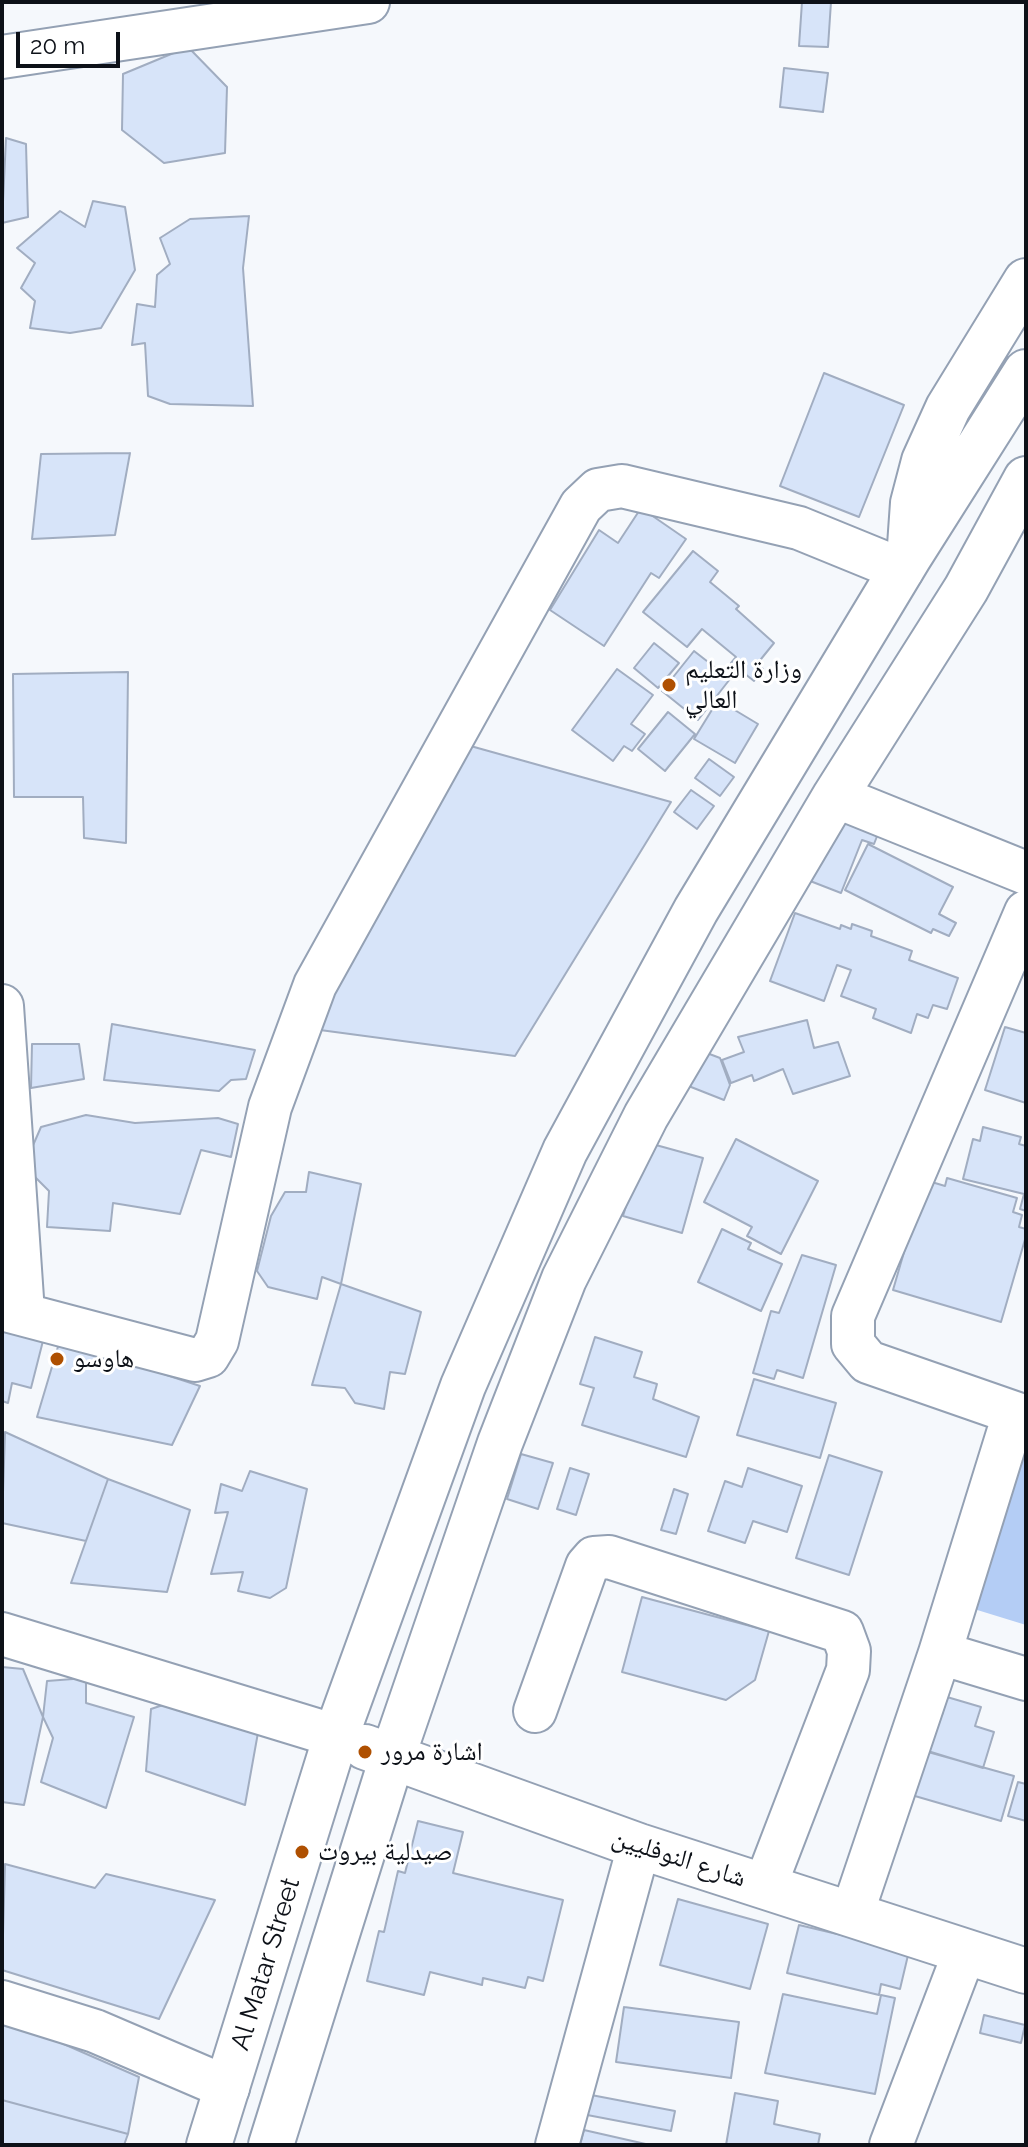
<!DOCTYPE html>
<html>
<head>
<meta charset="utf-8">
<style>
	body { margin:0 }
	#map { position:relative; width:1028px; height:2147px; overflow:hidden; background:#f5f8fc; font-family:Raleway,sans-serif }
	canvas { display:block }
	.frame { position:absolute; inset:0; border:4px solid #0d1118; pointer-events:none }
	.scale { position:absolute; left:16px; top:32px; width:104px; height:36px; box-sizing:border-box; border:4px solid #0d1118; border-top:0; padding-left:10px; font-size:24px; line-height:28px; white-space:nowrap; color:#0d1118; -webkit-text-stroke:6px #fff; paint-order:stroke }
</style>
</head>
<body>
<div id="map">
<canvas width="1028" height="2147"></canvas>
<div class="frame"></div>
<div class="scale">20 m</div>
</div>
<script>
const g = document.querySelector('canvas').getContext('2d');
g.lineJoin = 'round';
function fill(path, color) { g.fillStyle = color; g.fill(path, 'evenodd'); }
const shape = rows => new Path2D(rows.map(r => 'M' + r).join(''));
function strokePath(path, color, width, dash) { g.strokeStyle = color; g.lineWidth = width; g.lineCap = dash ? 'butt' : 'round'; g.setLineDash(dash || []); g.stroke(path); }
function write(font, color, halo, rows, align = 'center') {
  g.font = font + ' Raleway,"Noto Naskh Arabic",sans-serif'; g.lineWidth = 6; g.setLineDash([]); g.textBaseline = 'middle'; g.strokeStyle = halo; g.fillStyle = color; for (const [text, x, y, turn = 0] of rows) {
    g.save(); g.translate(x, y); g.rotate((+turn || 0) * Math.PI / 180); g.textAlign = isNaN(turn) ? turn : align; if (halo) g.strokeText(text, 0, 0); g.fillText(text, 0, 0); g.restore();
  }
}
fill(shape([
	[1023,1457,1026,1458,1026,1625,974,1609]
]), '#b4cdf5');
const building = shape([
	[802,2,831,2,828,47,799,46,802,2],
	[188,47,227,87,225,153,164,163,122,130,123,74,188,47],
	[784,68,828,73,823,112,780,107,784,68],
	[6,138,26,144,28,217,2,223,6,138],
	[93,201,125,207,135,270,101,328,70,333,30,328,35,301,21,288,35,263,17,248,60,211,85,227,93,201],
	[249,216,243,268,253,406,170,404,148,396,145,343,132,345,137,304,155,307,157,275,170,264,160,238,190,219,249,216],
	[824,373,904,405,859,517,780,486,824,373],
	[130,453,115,535,32,539,41,454,130,453],
	[641,508,686,539,659,578,651,573,604,646,550,610,599,530,618,543,641,508],
	[693,551,718,571,710,582,739,606,736,609,774,643,757,664,763,669,754,681,731,663,736,657,702,629,687,647,643,612,693,551],
	[654,643,679,663,658,688,634,668,654,643],
	[694,651,730,679,698,720,662,691,694,651],
	[617,669,653,695,631,724,645,734,632,751,624,746,613,761,572,730,617,669],
	[128,672,126,843,84,838,83,797,14,797,13,674,128,672],
	[718,700,758,724,735,763,694,739,718,700],
	[668,712,695,734,665,771,638,749,668,712],
	[467,745,671,802,515,1056,305,1028,467,745],
	[709,759,734,777,720,796,695,778,709,759],
	[691,790,714,806,697,829,674,812,691,790],
	[835,802,883,821,874,844,862,840,841,893,805,879,835,802],
	[868,844,953,887,939,914,956,923,949,936,933,929,931,933,845,890,868,844],
	[795,913,840,929,841,925,851,929,852,924,872,931,871,936,912,951,909,960,958,978,947,1009,933,1005,928,1018,917,1014,911,1033,873,1018,876,1009,841,996,851,970,837,965,824,1001,770,981,795,913],
	[807,1020,814,1048,838,1042,850,1076,793,1094,783,1069,754,1081,752,1075,731,1083,722,1060,744,1052,738,1037,807,1020],
	[112,1024,255,1050,246,1079,231,1080,219,1091,104,1080,112,1024],
	[1005,1027,1026,1033,1026,1103,985,1090,1005,1027],
	[32,1044,79,1044,84,1079,31,1088,32,1044],
	[699,1050,720,1058,730,1085,724,1100,686,1085,699,1050],
	[86,1115,135,1123,218,1118,238,1124,231,1157,201,1150,180,1214,113,1203,110,1231,47,1227,49,1191,24,1166,41,1127,86,1115],
	[983,1127,1021,1137,1019,1144,1026,1146,1026,1211,1020,1209,1024,1194,963,1179,973,1139,980,1141,983,1127],
	[736,1139,818,1181,781,1254,747,1236,752,1227,704,1202,736,1139],
	[645,1142,703,1158,682,1233,623,1216,645,1142],
	[309,1172,361,1184,341,1284,322,1277,317,1299,268,1287,257,1271,271,1216,285,1192,306,1192,309,1172],
	[947,1178,1017,1198,1013,1212,1022,1215,1019,1227,1026,1229,1026,1236,1001,1322,893,1290,925,1180,945,1186,947,1178],
	[722,1229,751,1243,748,1249,782,1264,761,1311,698,1282,722,1229],
	[802,1255,836,1265,803,1378,777,1370,774,1379,753,1373,771,1311,779,1313,802,1255],
	[341,1284,421,1312,405,1374,390,1372,384,1409,355,1403,345,1388,312,1385,341,1284],
	[2,1321,46,1329,31,1388,12,1383,8,1403,2,1401,2,1321],
	[595,1337,642,1352,634,1377,657,1384,653,1399,699,1417,686,1457,582,1425,594,1388,580,1384,595,1337],
	[60,1340,200,1386,172,1445,37,1417,60,1340],
	[754,1379,836,1403,820,1458,737,1435,754,1379],
	[5,1432,108,1479,86,1541,2,1523,5,1432],
	[521,1454,553,1463,538,1509,507,1499,521,1454],
	[829,1455,882,1472,849,1575,796,1558,829,1455],
	[570,1468,589,1474,576,1515,557,1509,570,1468],
	[748,1468,802,1486,787,1532,753,1521,745,1543,708,1531,725,1481,742,1487,748,1468],
	[250,1471,307,1489,286,1588,270,1598,238,1591,243,1572,211,1574,228,1512,215,1513,221,1484,242,1491,250,1471],
	[108,1479,190,1510,167,1592,71,1583,108,1479],
	[674,1489,688,1494,676,1534,661,1530,674,1489],
	[642,1597,769,1631,755,1680,726,1700,622,1672,642,1597],
	[2,1667,23,1669,43,1717,24,1805,2,1802,2,1667],
	[86,1678,86,1703,134,1717,106,1808,41,1782,53,1738,43,1717,47,1681,86,1678],
	[947,1697,981,1707,975,1726,994,1732,983,1768,918,1748,929,1712,942,1715,947,1697],
	[175,1701,259,1727,245,1805,146,1771,151,1709,175,1701],
	[921,1750,1014,1776,1001,1821,908,1794,921,1750],
	[1018,1782,1026,1784,1026,1821,1008,1816,1018,1782],
	[418,1821,463,1832,453,1873,563,1900,543,1981,528,1977,525,1988,483,1978,482,1985,430,1972,424,1995,367,1981,379,1931,384,1932,398,1871,405,1873,418,1821],
	[5,1864,95,1888,106,1874,215,1900,159,2019,2,1970,5,1864],
	[678,1899,768,1924,750,1989,660,1965,678,1899],
	[799,1925,909,1951,900,1989,881,1984,879,1995,787,1973,799,1925],
	[783,1994,877,2014,881,1995,895,1998,875,2094,765,2073,783,1994],
	[624,2007,739,2022,731,2078,616,2062,624,2007],
	[984,2015,1025,2025,1021,2043,980,2033,984,2015],
	[2,2017,139,2077,128,2134,2,2100,2,2017],
	[735,2093,778,2101,774,2124,820,2134,818,2145,726,2145,735,2093],
	[586,2094,675,2111,671,2131,582,2114,586,2094],
	[2,2100,128,2134,124,2145,2,2145,2,2100],
	[584,2130,650,2145,580,2145,584,2130]
]);
fill(building, '#d7e4f9');
strokePath(building, '#a1adc1', 2);
const minor = shape([
	[2,57,368,2],
	[835,796,1026,873],
	[1026,912,853,1316,853,1344,868,1362,1026,1417],
	[2,1006,23,1313],
	[2,1309,195,1360,208,1356,217,1341,270,1107,315,985,581,506,598,490,622,486,799,528,902,570],
	[2,1634,336,1736],
	[940,1653,1014,1414],
	[535,1711,587,1566,594,1558,609,1557,842,1632,849,1651,848,1670,765,1886],
	[852,1914,940,1653,1026,1679],
	[2,2002,95,2031,228,2088],
	[557,2145,639,1846],
	[891,2145,965,1951]
]);
const major = shape([
	[910,546,913,503,924,461,948,408,1026,281],
	[365,1747,639,1846,1026,1971],
	[209,2145,336,1736,463,1386,565,1151,696,910,909,557,1026,372],
	[271,2145,392,1758,500,1443,564,1279,646,1116,835,796,966,589,1026,479]
]);
strokePath(minor, '#94a1b4', 46);
strokePath(major, '#94a1b4', 48);
strokePath(minor, '#fff', 42);
strokePath(major, '#fff', 44);
for (const [x, y, r, color] of [
	[669,685,8,"#af5001"],
	[57,1359,8,"#af5001"],
	[365,1752,8,"#af5001"],
	[302,1852,8,"#af5001"]
]) { const dot = new Path2D(); dot.arc(x, y, r, 0, 2 * Math.PI); g.fillStyle = color; g.fill(dot); strokePath(dot, '#fff', 3); }
write('26px', '#0d1118', '#fff', [
	["وزارة التعليم",685,670],
	["العالي",685,700],
	["هاوسو",73,1359],
	["اشارة مرور",381,1752],
	["صيدلية بيروت",318,1852]
], 'left');
write('26px', '#0d1118', '#fff', [
	["شارع النوفليين",679,1858,18],
	["Al Matar Street",266,1964,-73]
]);
</script>
</body>
</html>
